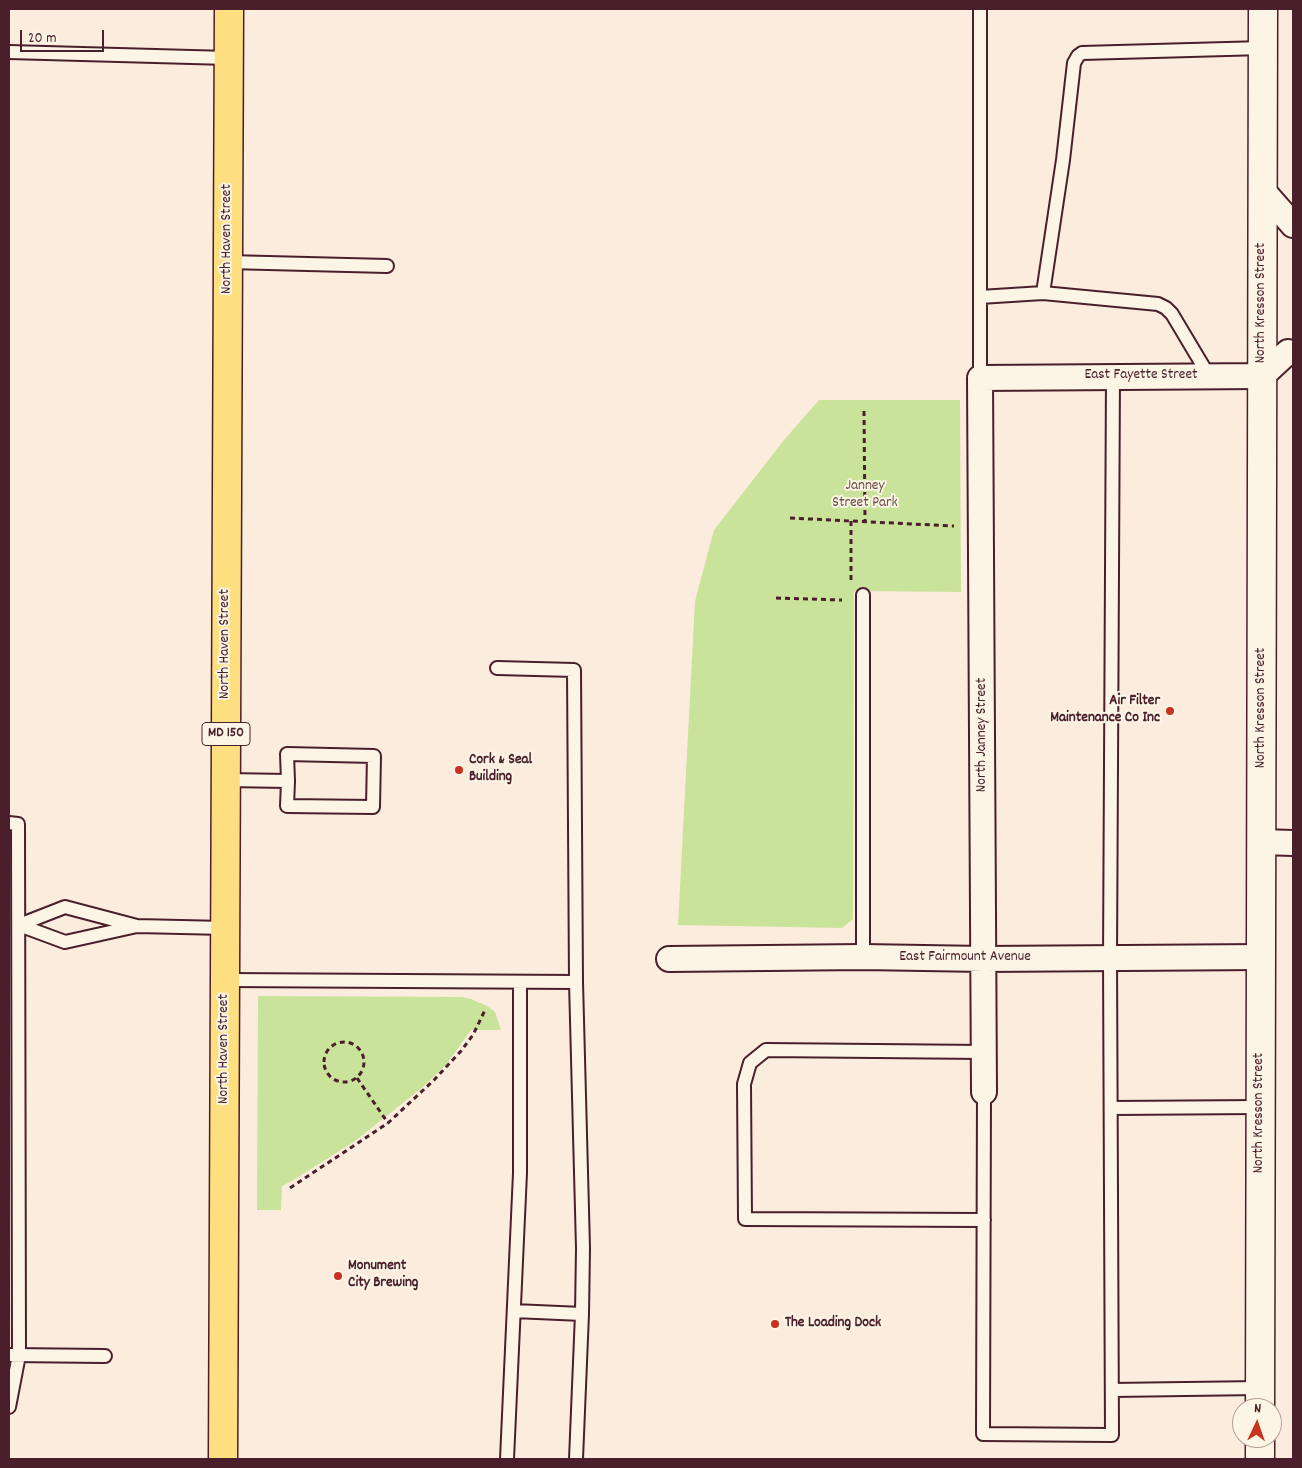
<!DOCTYPE html>
<html>
<head>
<meta charset="utf-8">
<style>
	body { margin:0 }
	#map { position:relative; width:1302px; height:1468px; overflow:hidden; background:#fcecde; font-family:Dekko,sans-serif }
	canvas { display:block }
	.frame { position:absolute; inset:0; border:10px solid #4a1f2b; pointer-events:none }
	.north { position:absolute; left:1232px; top:1398px; width:50px; height:50px; box-sizing:border-box; background:#fcf5e5; border:1px solid #b59f9b; border-radius:50%; rotate:3deg; font-size:14px; font-weight:700; line-height:20px; text-align:center; color:#4a1f2b }
	.north::after { content:''; display:block; margin:auto; width:18px; height:22px; background:#c8321e; clip-path:polygon(50% 0,100% 100%,50% 72%,0 100%) }
	.scale { position:absolute; left:20px; top:30px; width:84px; height:22px; box-sizing:border-box; border:2px solid #4a1f2b; border-top:0; padding-left:6px; font-size:15px; line-height:18px; white-space:nowrap; color:#4a1f2b; -webkit-text-stroke:4px #fcf5e5; paint-order:stroke }
</style>
</head>
<body>
<div id="map">
<canvas width="1302" height="1468"></canvas>
<div class="frame"></div>
<div class="north">N</div>
<div class="scale">20 m</div>
</div>
<script>
const g = document.querySelector('canvas').getContext('2d');
g.lineJoin = 'round';
function fill(path, color) { g.fillStyle = color; g.fill(path, 'evenodd'); }
const shape = rows => new Path2D(rows.map(r => 'M' + r).join(''));
function strokePath(path, color, width, dash) { g.strokeStyle = color; g.lineWidth = width; g.lineCap = dash ? 'butt' : 'round'; g.setLineDash(dash || []); g.stroke(path); }
function write(font, color, halo, rows, align = 'center') {
  g.font = font + ' Dekko,sans-serif'; g.lineWidth = 4; g.setLineDash([]); g.textBaseline = 'middle'; g.strokeStyle = halo; g.fillStyle = color; for (const [text, x, y, turn = 0] of rows) {
    g.save(); g.translate(x, y); g.rotate((+turn || 0) * Math.PI / 180); g.textAlign = isNaN(turn) ? turn : align; if (halo) g.strokeText(text, 0, 0); g.fillText(text, 0, 0); g.restore();
  }
}
fill(shape([
	[819,400,960,400,961,592,854,591,853,919,842,928,678,925,695,601,714,530,784,440],
	[258,996,462,997,471,999,487,1006,495,1012,501,1030,471,1030,446,1065,423,1087,355,1141,292,1181,282,1186,281,1210,257,1210]
]), '#cae39a');
const service = shape([
	[9,52,228,58],
	[228,262,387,266],
	[1043,293,1158,304,1166,308,1172,314,1209,376],
	[980,297,1043,293,1063,160,1074,63,1078,56,1082,53,1263,48],
	[980,378,980,9],
	[497,668,574,670,576,982],
	[226,780,288,781,287,754,374,756,373,807,287,806,288,781],
	[9,823,18,824,19,1355,9,1407],
	[137,926,65,942,19,925,65,907,137,926,225,928],
	[863,957,863,595],
	[225,980,576,982,583,1248,582,1314,576,1459],
	[984,1092,983,1434,1112,1435,1110,958,1113,376],
	[1111,1108,1260,1107],
	[984,1220,745,1219,744,1084,750,1063,766,1050,984,1052],
	[514,1311,582,1314],
	[9,1355,105,1356],
	[1112,1390,1260,1388],
	[507,1459,520,1173,520,982]
]);
const minor = shape([
	[1263,191,1293,225],
	[1261,842,1293,843],
	[669,959,863,957,984,959,1261,957],
	[984,1092,980,378,1262,376,1288,352,1293,353]
]);
const tertiary = shape([
	[1260,1408,1263,9],
	[1260,1459,1260,1438]
]);
const primary = shape([
	[223,1459,229,9]
]);
strokePath(service, '#4a1f2b', 16);
strokePath(minor, '#4a1f2b', 28);
strokePath(tertiary, '#4a1f2b', 31);
strokePath(primary, '#4a1f2b', 31);
strokePath(shape([
	[864,411,865,522],
	[790,518,954,526],
	[851,580,851,521],
	[776,598,842,600],
	'324 1062a20 20 0 1 1 40 0a20 20 0 1 1-40 0Z',
	[357,1078,388,1123],
	[290,1188,388,1123,434,1080,461,1051,473,1035,485,1010]
]), '#4a1f2b', 3, [5, 4]);
strokePath(service, '#fcf5e5', 12);
strokePath(minor, '#fcf5e5', 24);
strokePath(tertiary, '#fcf5e5', 28);
strokePath(primary, '#fedf80', 28);
for (const [x, y, r, color] of [
	[1170,711,5,"#c8321e"],
	[459,770,5,"#c8321e"],
	[338,1276,5,"#c8321e"],
	[775,1324,5,"#c8321e"]
]) { const dot = new Path2D(); dot.arc(x, y, r, 0, 2 * Math.PI); g.fillStyle = color; g.fill(dot); strokePath(dot, '#fcf5e5', 2); }
for (const [x, y, w] of [
	[226,734,48]
]) { const box = new Path2D(); box.roundRect(x - w / 2, y - 11.5, w, 23, 4); g.fillStyle = '#fcf5e5'; g.fill(box); strokePath(box, '#4a1f2b', 1); }
write('bold 14px', '#4a1f2b', null, [
	["MD 150",226,734]
]);
write('15px', '#4a1f2b', '#fcf5e5', [
	["North Haven Street",228,239,-90],
	["North Kresson Street",1262,303,-90],
	["East Fayette Street",1141,376],
	["North Haven Street",226,644,-90],
	["North Kresson Street",1262,708,-90],
	["North Janney Street",983,735,-90],
	["East Fairmount Avenue",965,958],
	["North Haven Street",225,1049,-90],
	["North Kresson Street",1260,1113,-90]
]);
write('15px', '#6a5047', '#fcf5e5', [
	["Janney",865,487],
	["Street Park",865,504]
]);
write('bold 15px', '#4a1f2b', '#fcf5e5', [
	["Air Filter",1160,702,"right"],
	["Maintenance Co Inc",1160,719,"right"],
	["Cork & Seal",469,761],
	["Building",469,778],
	["Monument",348,1267],
	["City Brewing",348,1284],
	["The Loading Dock",785,1324]
], 'left');
</script>
</body>
</html>
